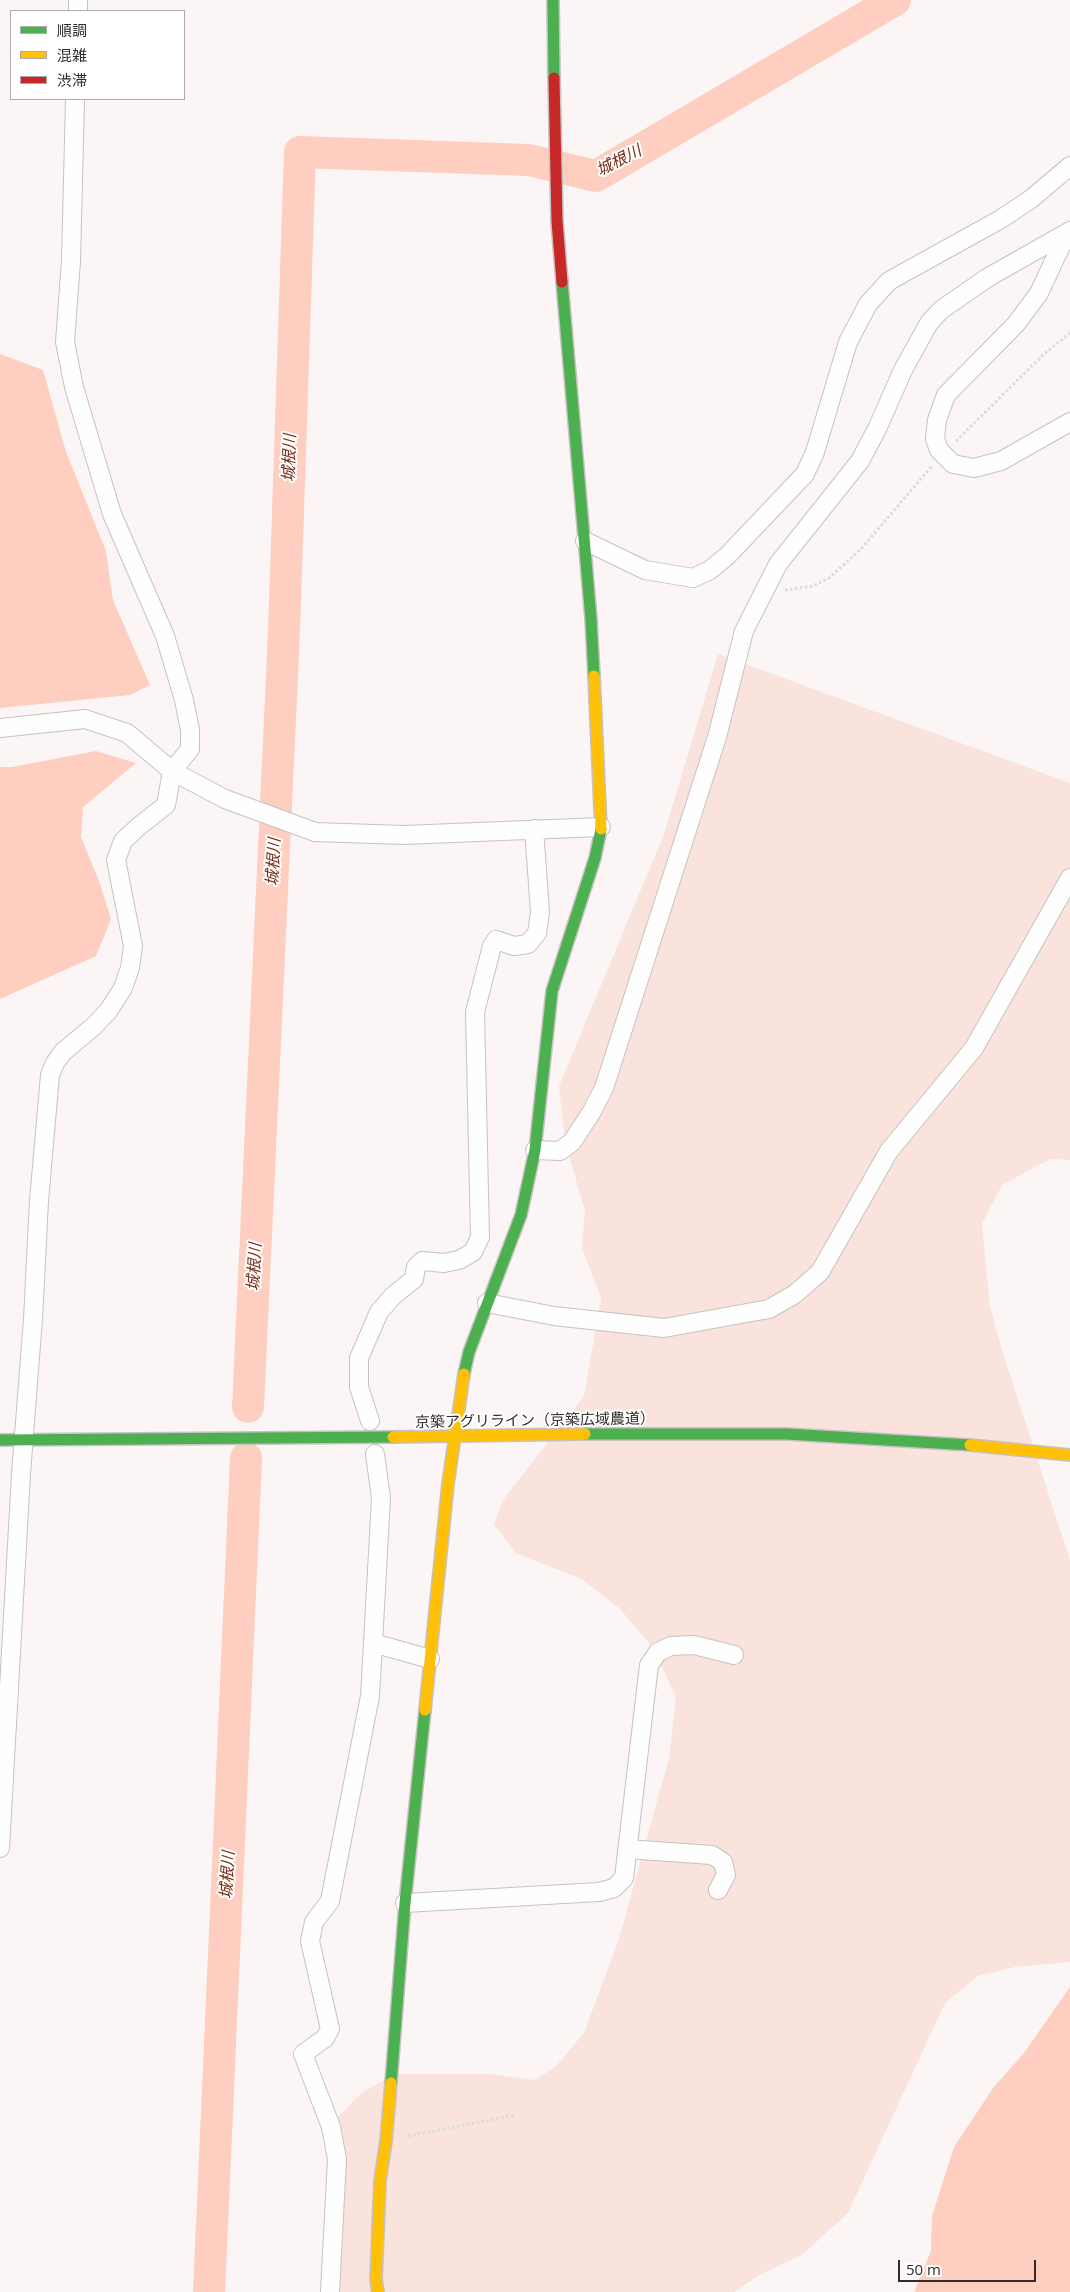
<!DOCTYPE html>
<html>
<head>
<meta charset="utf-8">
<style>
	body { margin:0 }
	#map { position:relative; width:1070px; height:2292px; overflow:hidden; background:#fbf6f5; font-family:"Open Sans","Noto Sans JP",sans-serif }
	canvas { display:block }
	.legend { position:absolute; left:10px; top:10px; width:175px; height:90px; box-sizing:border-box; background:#fff; border:1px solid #adabaa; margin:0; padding:6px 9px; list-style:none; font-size:15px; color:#312c2a }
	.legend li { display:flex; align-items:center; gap:10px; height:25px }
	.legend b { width:25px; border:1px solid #adabaa }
	.scale { position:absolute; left:898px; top:2260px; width:138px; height:22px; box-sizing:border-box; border:2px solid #312c2a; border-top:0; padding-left:6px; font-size:15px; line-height:18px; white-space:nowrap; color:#312c2a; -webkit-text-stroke:4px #fff; paint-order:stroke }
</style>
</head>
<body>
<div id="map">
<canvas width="1070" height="2292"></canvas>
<ul class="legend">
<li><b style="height:6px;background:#4caf50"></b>順調</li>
<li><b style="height:6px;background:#ffc107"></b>混雑</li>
<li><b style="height:6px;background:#c62828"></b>渋滞</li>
</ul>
<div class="scale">50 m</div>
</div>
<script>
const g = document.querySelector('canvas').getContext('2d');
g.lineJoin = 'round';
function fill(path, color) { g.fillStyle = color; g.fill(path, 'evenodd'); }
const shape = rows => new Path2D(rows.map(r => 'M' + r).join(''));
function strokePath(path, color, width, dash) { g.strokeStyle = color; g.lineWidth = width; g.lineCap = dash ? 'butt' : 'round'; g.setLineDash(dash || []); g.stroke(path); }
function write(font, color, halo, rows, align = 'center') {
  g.font = font + ' "Open Sans","Noto Sans JP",sans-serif'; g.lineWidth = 4; g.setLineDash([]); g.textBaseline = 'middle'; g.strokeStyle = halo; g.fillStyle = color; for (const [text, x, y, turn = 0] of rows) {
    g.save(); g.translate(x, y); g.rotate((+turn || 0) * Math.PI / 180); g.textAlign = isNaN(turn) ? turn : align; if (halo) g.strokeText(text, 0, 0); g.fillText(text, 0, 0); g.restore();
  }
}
fill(shape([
	[718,654,1070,783,1070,1160,1050,1159,1002,1185,982,1224,990,1306,1001,1347,1070,1560,1070,1962,1015,1967,978,1976,945,2003,848,2213,802,2255,761,2274,734,2292,331,2292,334,2121,361,2093,395,2074,489,2074,535,2080,556,2066,584,2033,619,1939,669,1758,676,1697,653,1648,620,1609,582,1579,515,1553,494,1524,503,1500,584,1396,601,1298,582,1248,585,1211,565,1142,559,1086,664,834]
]), '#f9e3dc');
fill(shape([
	[0,354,43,370,66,452,106,551,113,600,150,685,130,695,0,708],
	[96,751,136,763,83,807,81,837,99,881,111,919,96,956,0,999,0,767,12,767],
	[1070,1987,1070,2292,914,2292,931,2251,932,2216,954,2147,993,2088,1024,2053]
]), '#fecec0');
strokePath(shape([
	[248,1407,284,632,300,152,529,160,596,176,895,0],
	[209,2292,246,1458]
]), '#fecec0', 32);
const street = shape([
	[78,11,78,0],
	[1070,233,1061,246,1039,293,1016,324,946,395,937,420,935,439,939,450,953,464,974,468,1001,461,1070,422],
	[585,541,645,570,693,578,710,570,727,556,805,474,815,452,848,342,868,304,889,281,1001,219,1031,199,1070,166],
	[0,728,85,719,127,733,172,771,225,799,315,832,404,835,601,827],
	[535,1150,560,1151,572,1142,591,1113,604,1088,717,737,744,631,778,564,860,461,877,429,903,370,929,323,941,310,987,278,1070,231],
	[487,1303,554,1316,664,1328,769,1309,795,1294,820,1272,889,1151,974,1048,1070,878],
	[370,1421,359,1387,359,1358,379,1312,393,1296,414,1279,416,1267,422,1261,444,1263,459,1260,473,1252,480,1237,475,1012,492,946,496,940,514,946,528,944,537,933,540,912,534,829],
	[375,1454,381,1498,373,1643,430,1659],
	[0,1848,21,1474,33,1319,39,1201,50,1075,55,1063,63,1052,94,1026,109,1010,123,988,130,968,133,946,116,860,123,841,138,827,166,805,172,771,190,749,190,730,184,700,165,636,112,514,74,387,65,342,71,261,75,99],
	[627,1849,712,1855,723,1862,726,1875,718,1890],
	[405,1903,599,1892,614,1888,624,1878,649,1665,658,1652,671,1646,694,1645,734,1655],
	[330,2292,337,2159,331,2127,303,2054,325,2038,330,2029,310,1941,314,1922,330,1901,370,1696,373,1643]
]);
const fast = shape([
	[553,0,554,78],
	[562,282,591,619,594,676],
	[464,1374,469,1352,521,1215,535,1150,552,991,595,858,601,829],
	[585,1434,787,1434,970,1445],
	[0,1440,393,1437],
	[391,2083,405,1903,425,1710]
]);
const slow = shape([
	[594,676,601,829],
	[393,1437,585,1434],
	[970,1445,1070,1455],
	[425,1710,448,1484,464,1374],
	[378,2292,376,2280,380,2181,386,2141,391,2083]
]);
const jam = shape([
	[554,78,557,221,562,282]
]);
strokePath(street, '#c7c2c1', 20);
strokePath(fast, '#c7c2c1', 14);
strokePath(slow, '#c7c2c1', 14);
strokePath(jam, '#c7c2c1', 14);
strokePath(shape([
	[956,441,1044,354,1070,333],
	[785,590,813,586,829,578,861,549,932,466],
	[408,2136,515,2115]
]), '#dcdbda', 3, [2.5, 2.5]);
strokePath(street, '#fefefe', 18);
strokePath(fast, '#4caf50', 11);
strokePath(slow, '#ffc107', 11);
strokePath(jam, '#c62828', 11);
write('15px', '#312c2a', '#fff', [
	["京築アグリライン（京築広域農道）",535,1421,-1]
]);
write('italic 16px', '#782c15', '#fff', [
	["城根川",619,161,-27],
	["城根川",290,458,-88],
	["城根川",274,862,-87],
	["城根川",255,1267,-87],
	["城根川",228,1875,-87]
]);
</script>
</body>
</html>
